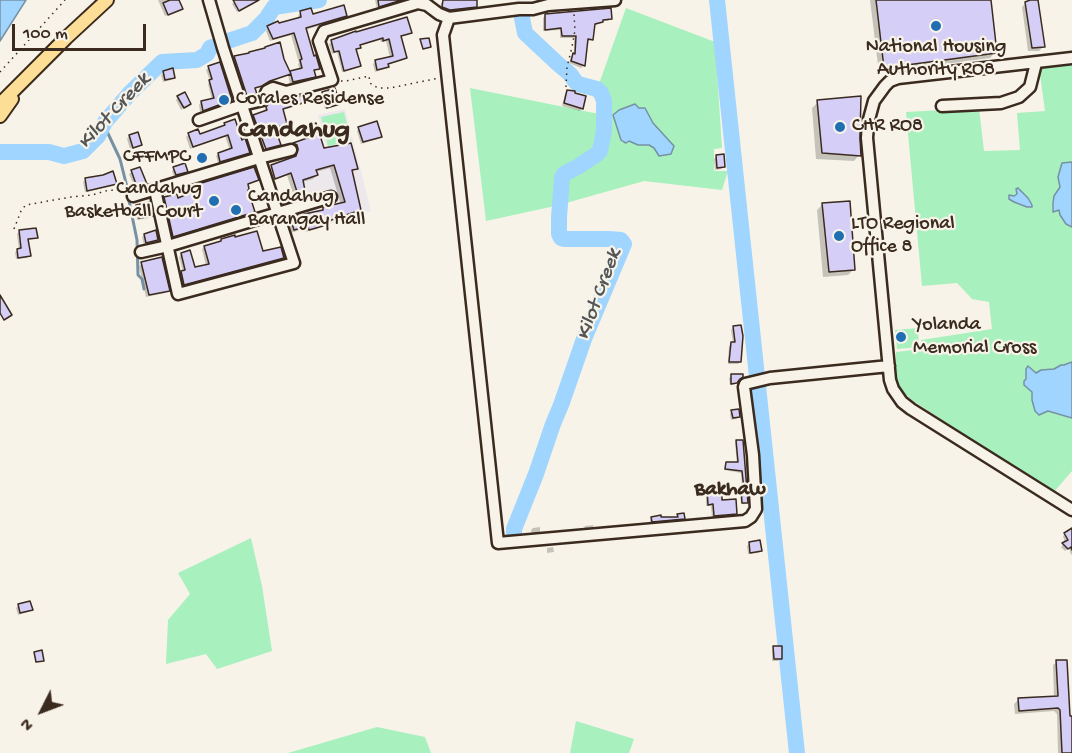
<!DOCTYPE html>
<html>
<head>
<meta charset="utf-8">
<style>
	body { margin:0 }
	#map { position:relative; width:1072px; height:753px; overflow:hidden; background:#f7f3e8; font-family:"Gochi Hand",sans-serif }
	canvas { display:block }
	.north { position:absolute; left:12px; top:681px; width:60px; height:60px; -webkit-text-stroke:4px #f7f3e8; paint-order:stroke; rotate:228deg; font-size:16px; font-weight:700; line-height:24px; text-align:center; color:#3b2a1e }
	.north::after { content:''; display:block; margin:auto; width:21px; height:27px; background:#3b2a1e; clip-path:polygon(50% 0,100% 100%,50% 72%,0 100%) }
	.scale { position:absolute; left:12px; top:24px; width:134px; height:27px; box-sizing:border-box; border:3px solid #3b2a1e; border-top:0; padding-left:8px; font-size:18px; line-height:21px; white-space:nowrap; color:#3b2a1e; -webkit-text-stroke:4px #f7f3e8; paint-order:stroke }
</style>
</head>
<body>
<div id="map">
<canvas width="1072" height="753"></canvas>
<div class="north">N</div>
<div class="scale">100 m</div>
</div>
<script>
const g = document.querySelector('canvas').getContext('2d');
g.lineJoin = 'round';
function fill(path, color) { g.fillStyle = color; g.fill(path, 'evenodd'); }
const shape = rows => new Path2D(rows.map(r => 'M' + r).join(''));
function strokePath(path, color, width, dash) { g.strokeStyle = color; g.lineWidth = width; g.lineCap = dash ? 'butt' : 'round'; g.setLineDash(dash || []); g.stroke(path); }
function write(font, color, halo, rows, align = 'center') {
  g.font = font + ' "Gochi Hand",sans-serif'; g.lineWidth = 4.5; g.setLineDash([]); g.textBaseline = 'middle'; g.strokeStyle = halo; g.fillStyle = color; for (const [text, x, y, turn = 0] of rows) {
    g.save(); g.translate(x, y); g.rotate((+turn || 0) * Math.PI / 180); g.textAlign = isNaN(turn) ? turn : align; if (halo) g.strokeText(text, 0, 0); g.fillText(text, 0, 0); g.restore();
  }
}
fill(shape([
	[345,109,371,211,341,220,308,231,287,163,327,150,318,115]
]), '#ede8ec');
fill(shape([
	[626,8,715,42,722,148,714,149,714,171,728,171,722,190,644,181,566,203,568,179,603,157,606,152,609,128,610,102,607,89,599,84],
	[1072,65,1072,471,1053,493,912,400,901,390,895,374,896,352,921,349,921,340,992,329,989,302,972,299,957,283,922,286,906,112,979,108,984,151,1020,150,1017,113,1045,111,1039,67],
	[470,88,599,114,599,132,594,151,560,170,557,176,555,206,486,221],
	[344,112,351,141,328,146,321,117],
	[918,328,919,347,897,349,895,330],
	[251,538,262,586,272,651,217,669,206,654,166,664,168,620,190,594,178,573],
	[576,721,634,739,629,753,570,753],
	[377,727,425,737,431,753,288,753]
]), '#a8f0bd');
const water = shape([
	[0,0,26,0,0,41,0,0],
	[635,104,639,108,645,108,653,123,674,146,671,154,659,156,654,148,649,145,638,145,629,141,626,143,624,142,621,140,613,115,619,110,635,104],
	[1072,162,1072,227,1066,224,1060,215,1059,210,1053,212,1053,203,1054,196,1060,187,1058,177,1062,163,1072,162],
	[1018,188,1028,198,1032,205,1032,207,1027,207,1014,202,1009,199,1009,195,1014,196,1017,194,1016,189,1018,188],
	[1072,362,1072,418,1048,411,1039,415,1035,411,1032,400,1032,392,1024,385,1024,381,1026,379,1026,369,1028,366,1036,373,1041,370,1054,369,1061,365,1064,365,1072,362]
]);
fill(water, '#9fd5fe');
strokePath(water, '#7791a4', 1.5);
fill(shape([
	[158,0,178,0,179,11,165,16],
	[237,0,250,0,249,5,237,12,232,4],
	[375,0,402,0,377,8],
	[476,0,476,6,473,9,447,12,440,9,441,3,443,1],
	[870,0,990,0,995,52,990,58,879,73],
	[1035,0,1043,47,1039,51,1028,51,1022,7,1026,3],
	[300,13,312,16,346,16,343,19,305,30,313,58,319,69,313,72,314,76,311,79,290,84,288,75,253,89,255,93,253,96,244,98,232,60,234,57,248,55,283,60,289,74,300,71,298,64,299,63,291,35,270,41,266,31,268,28,299,19,298,16],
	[545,15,610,19,608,21,602,21,599,24,593,26,592,39,589,41,586,41,583,66,581,68,569,63,571,57,574,54,574,38,560,38,560,30,543,31,543,18],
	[410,32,408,35,400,37,406,58,403,60,387,65,387,67,385,69,375,72,373,64,376,61,390,58,386,41,381,42,380,40,359,46,355,50,359,66,356,68,342,72,337,52,332,54,329,44,332,42],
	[209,67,231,100,228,102,200,112,199,105,201,102,212,100,208,84,210,81,206,70],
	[164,72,173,77,171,80,163,82,161,75],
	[568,91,582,108,580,111,562,106,565,94],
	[323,94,338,103,335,106,325,109,321,96],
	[178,97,189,104,181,110,176,100],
	[305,101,302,104,282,110,285,124,283,127,274,129,279,144,277,147,263,150,252,119,254,117,265,112,264,110,269,104],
	[818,102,859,155,854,161,816,159,812,108],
	[225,124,241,142,248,153,246,155,218,163,216,156,218,154,230,151,225,136,190,149,186,137,189,134,199,136,222,126],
	[307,128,323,150,356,168,352,172,359,210,355,213,321,225,317,229,305,232,304,229,290,233,287,222,291,219,321,212,324,209,341,205,330,168,316,172,317,175,313,179,302,182,305,196,301,200,296,200,295,199,293,201,281,205,280,203,283,201,294,197,287,175,272,181,268,170,272,167,294,158,295,152,290,147,294,144,306,140,303,131],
	[359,128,380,136,378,139,361,144,357,131],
	[137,134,141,144,138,147,130,149,127,139,129,136],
	[717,156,723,167,721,169,715,170,714,159],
	[174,168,186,171,183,174,174,177,172,171],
	[132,172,145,184,143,186,135,188,129,174],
	[86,179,116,183,113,186,85,192,83,182],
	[257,180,246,185,246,191,253,212,251,214,172,237,163,200,165,199,177,200,196,193,195,188,198,198],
	[823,204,854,269,848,275,823,277,817,210],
	[137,206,151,215,149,218,137,220,135,209],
	[19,231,36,237,34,239,27,240,29,255,27,258,16,259,15,252,19,250,17,234],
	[145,235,157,240,154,242,144,245,142,237],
	[204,247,283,257,280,260,181,286,179,275,183,272,179,257,181,254,194,268,206,266,202,249],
	[142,264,168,290,165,293,146,297,139,266],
	[734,327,740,362,738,364,728,364,729,346,733,343,731,330],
	[732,376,736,382,733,385,730,385,729,378],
	[732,411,739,417,736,419,731,420,730,414],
	[736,441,742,441,747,502,745,504,741,504,740,492,742,490,741,473,724,470,725,465,726,463,737,464,735,443],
	[708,491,721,502,735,514,733,516,712,518,711,506,706,506,706,493],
	[678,515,684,518,682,520,650,523,650,520,652,518,677,519],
	[594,525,591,529,583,530,585,526],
	[540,527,540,532,548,532,532,534,531,530,533,528],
	[1072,530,1072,554,1071,555,1069,548,1065,551,1061,547,1065,543,1063,536],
	[750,543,760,551,758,553,748,554,747,546],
	[553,547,554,552,547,553,547,548],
	[29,603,31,609,28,612,18,615,16,608,18,606],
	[774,647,781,658,778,661,772,661,772,650],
	[1057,662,1072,735,1072,753,1058,753,1057,714,1054,711,1015,714,1014,704,1018,700,1054,697,1053,665]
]), '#0003');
strokePath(shape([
	[104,125,120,159,128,191],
	[129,201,137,240,138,275,142,279,144,289]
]), '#7791a4', 3);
strokePath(shape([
	[717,0,797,753],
	[225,42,252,33,266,19,274,7,319,0],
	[0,152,49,152,64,156,83,151,98,136,105,122,130,93,162,62,197,60,207,54,210,48,212,47],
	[514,535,514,529,536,474,553,424,561,405,584,339,624,244,621,240,609,239,564,239,561,238,559,234,559,217,562,178,564,174,579,166,597,154,600,151,604,131,604,101,601,93,597,89,578,84,575,81,570,74,557,63,525,33,522,18,523,13]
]), '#9fd5fe', 16);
const building = shape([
	[170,0,179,0,183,9,168,15,163,3,170,0],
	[233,0,259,0,239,11,233,0],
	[378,0,402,0,379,7,378,0],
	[443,0,477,0,477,7,450,10,442,7,443,0],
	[876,0,991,0,997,53,884,68,876,0],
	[1030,0,1038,0,1045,47,1032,48,1025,2,1030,0],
	[344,5,347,16,306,28,314,56,316,55,320,69,314,70,316,77,293,82,290,71,302,68,300,60,302,59,294,33,273,39,267,26,278,21,279,23,301,17,300,11,311,8,313,14,344,5],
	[611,8,612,19,603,20,603,22,595,24,593,40,588,39,585,66,571,61,573,53,575,54,576,36,562,36,561,28,545,30,545,14,611,8],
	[407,17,412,33,401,36,407,58,388,64,389,67,377,70,375,60,393,56,389,39,383,41,383,38,360,45,361,48,356,49,361,66,344,71,339,51,334,52,331,40,356,31,356,32,407,17],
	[429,38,431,47,423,49,420,39,429,38],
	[280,42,284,59,291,74,270,81,262,86,255,88,257,94,247,96,234,56,249,53,249,52,265,48,265,47,280,42],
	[220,62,232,100,203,111,201,101,214,98,209,80,212,79,208,66,220,62],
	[173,68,175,78,165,80,163,71,173,68],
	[335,88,340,104,327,108,322,92,335,88],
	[567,90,575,91,575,93,586,96,583,109,564,103,567,90],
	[185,92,191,104,184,108,177,96,185,92],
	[305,95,306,102,283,109,287,124,275,128,281,145,266,149,253,115,267,110,266,107,271,100,280,98,288,99,305,95],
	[861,96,860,138,861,156,822,153,817,100,861,96],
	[235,119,242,140,245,138,250,153,220,162,218,153,232,148,228,135,193,147,188,133,198,129,200,134,225,125,224,123,235,119],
	[377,121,382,137,363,142,358,127,377,121],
	[316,123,324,148,351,143,358,169,352,170,361,210,322,223,323,226,309,230,308,226,294,230,290,217,323,210,323,207,345,202,334,165,316,170,318,175,303,180,306,196,299,198,291,173,275,179,271,165,296,156,298,149,297,145,293,143,310,137,306,126,316,123],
	[138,132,142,145,133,148,129,135,138,132],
	[724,154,725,167,717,168,716,155,724,154],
	[185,163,188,172,176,175,173,167,185,163],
	[140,167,147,184,137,187,131,170,140,167],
	[254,167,259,180,248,184,249,189,248,190,255,212,173,237,164,197,177,194,178,198,197,190,195,185,254,167],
	[113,171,117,184,87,191,85,178,103,175,113,171],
	[296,194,297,199,284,203,282,199,296,194],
	[850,201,855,270,829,272,822,203,850,201],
	[150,202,153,216,139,218,136,205,150,202],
	[36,228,38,238,28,239,31,256,18,258,17,249,21,248,19,230,36,228],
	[156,230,158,240,146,243,144,234,156,230],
	[257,231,263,251,281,247,284,258,184,285,181,271,185,270,181,253,190,250,195,267,209,264,204,246,221,241,221,239,235,235,235,237,257,231],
	[162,257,170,291,149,295,141,262,162,257],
	[0,295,12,315,4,320,0,313,0,295],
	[741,325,743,336,741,362,729,362,731,342,735,342,733,326,741,325],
	[731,374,743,374,743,377,740,379,737,383,731,384,731,374],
	[739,409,740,417,733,418,731,410,739,409],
	[736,440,743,440,748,503,742,503,741,489,744,489,742,471,725,469,726,462,738,462,736,440],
	[722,488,722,500,736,499,737,514,714,516,713,504,708,505,707,489,722,488],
	[684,513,685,519,652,522,651,517,661,515,661,517,678,517,677,514,684,513],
	[1072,528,1072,550,1071,547,1068,549,1062,543,1068,540,1064,533,1072,528],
	[760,540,762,551,750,553,749,542,760,540],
	[30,601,33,610,20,613,18,604,30,601],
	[773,646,782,646,782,659,774,659,773,646],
	[42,650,44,661,36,662,34,652,42,650],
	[1056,660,1067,660,1070,716,1072,716,1072,753,1062,753,1060,710,1058,708,1019,711,1018,698,1058,696,1056,660]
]);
fill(building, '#d5cff7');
strokePath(building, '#3b2a1e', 1.5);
const minor = shape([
	[449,18,443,35,498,543,745,521,751,517,756,509,753,455,744,387,745,384,770,378,889,366],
	[449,18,519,9,533,9,548,5,615,0],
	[1072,58,898,78,890,81,885,86,874,101,868,123,867,138,890,380,893,389,902,402,911,409,1072,510],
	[942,106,1001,103,1019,97,1030,87,1036,63],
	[199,120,242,105,263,100,267,91,273,88,286,92,332,80,319,41,324,31,418,3,427,5,439,14,449,18],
	[155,190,178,294,294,263,223,48,209,0],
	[133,196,259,158,291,150],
	[141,252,168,246,331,197]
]);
const major = shape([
	[0,104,66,38,107,0],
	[0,116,12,99]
]);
strokePath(minor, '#3b2a1e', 15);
strokePath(major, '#3b2a1e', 16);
strokePath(shape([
	[0,72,65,0],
	[341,81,346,81,369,76,370,83,374,86,379,88,390,88,439,78],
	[566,87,567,67,572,47,575,30,574,14],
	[14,229,21,211,24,207,26,205,71,197,92,195,109,190,120,191,124,194]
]), '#3b2a1e', 1.5, [1.5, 4.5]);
strokePath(minor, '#f7f3e8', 10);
strokePath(major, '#fcde96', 12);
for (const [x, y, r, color] of [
	[936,26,6,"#1f6fb2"],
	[224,100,6,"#1f6fb2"],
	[840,127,6,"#1f6fb2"],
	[202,158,6,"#1f6fb2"],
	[214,201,6,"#1f6fb2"],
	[236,210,6,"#1f6fb2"],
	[839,236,6,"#1f6fb2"],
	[901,337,6,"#1f6fb2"]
]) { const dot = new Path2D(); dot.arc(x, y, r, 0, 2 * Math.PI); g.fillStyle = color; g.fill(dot); strokePath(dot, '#f7f3e8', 2); }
write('20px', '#3b2a1e', '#f7f3e8', [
	["National Housing",936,48,"center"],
	["Authority RO8",936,71,"center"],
	["Corales Residense",236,100],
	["CHR RO8",852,127],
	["CFFMPC",190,158,"right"],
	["Candahug",202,190,"right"],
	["Basketball Court",202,213,"right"],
	["Candahug",248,198],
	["Barangay Hall",248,221],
	["LTO Regional",851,225],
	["Office 8",851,248],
	["Yolanda",913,326],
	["Memorial Cross",913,349]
], 'left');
write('italic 21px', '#545556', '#f7f3e8', [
	["Kilot Creek",115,112,-47],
	["Kilot Creek",600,295,-70]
]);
write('bold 21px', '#3b2a1e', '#f7f3e8', [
	["Bakhaw",730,491]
]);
write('bold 26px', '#3b2a1e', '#f7f3e8', [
	["Candahug",294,132]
]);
</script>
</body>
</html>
